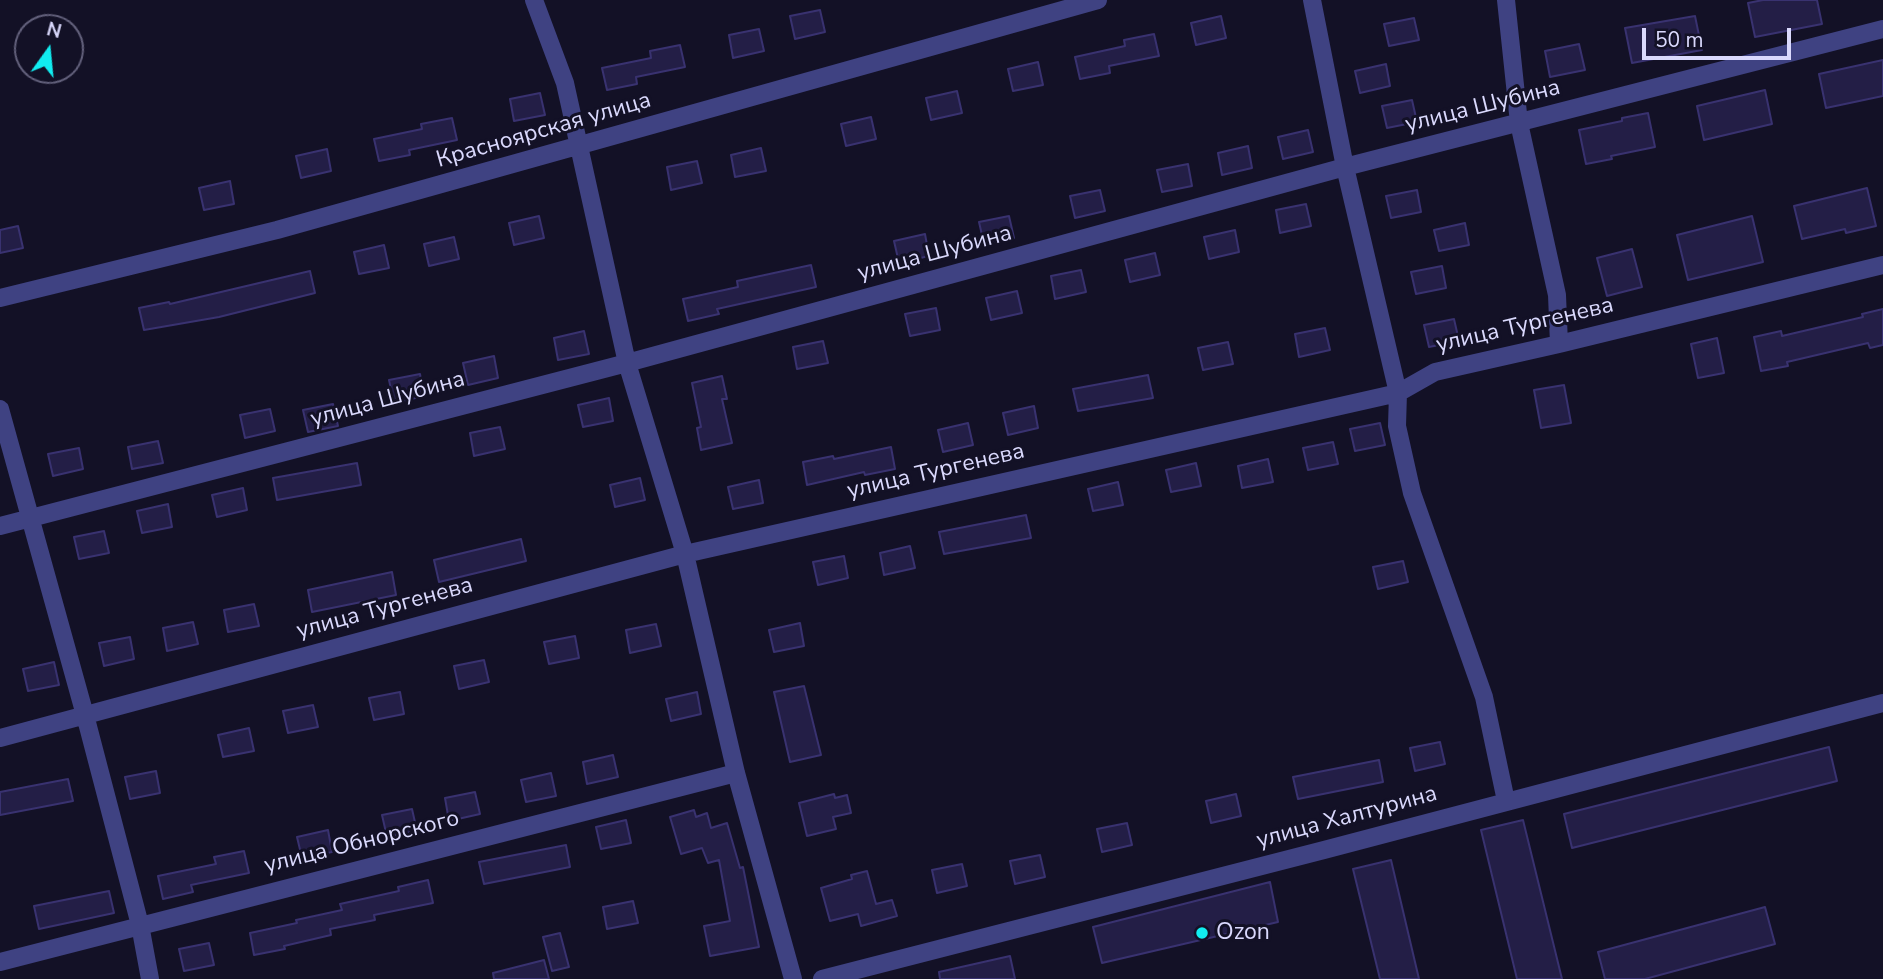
<!DOCTYPE html>
<html>
<head>
<meta charset="utf-8">
<style>
	body { margin:0 }
	#map { position:relative; width:1883px; height:979px; overflow:hidden; background:#131126; font-family:"Nunito Sans",sans-serif }
	canvas { display:block }
	.north { position:absolute; left:14px; top:14px; width:70px; height:70px; box-sizing:border-box; background:#131126; border:2px solid #63617c; border-radius:50%; rotate:15deg; font-size:19px; font-weight:700; line-height:28px; text-align:center; color:#dad9fd }
	.north::after { content:''; display:block; margin:auto; width:24px; height:32px; background:#11edf0; clip-path:polygon(50% 0,100% 100%,50% 72%,0 100%) }
	.scale { position:absolute; left:1642px; top:28px; width:149px; height:32px; box-sizing:border-box; border:4px solid #dad9fd; border-top:0; padding-left:9px; font-size:21px; line-height:24px; white-space:nowrap; color:#dad9fd; -webkit-text-stroke:5px #131126; paint-order:stroke }
</style>
</head>
<body>
<div id="map">
<canvas width="1883" height="979"></canvas>
<div class="north">N</div>
<div class="scale">50 m</div>
</div>
<script>
const g = document.querySelector('canvas').getContext('2d');
g.lineJoin = 'round';
function fill(path, color) { g.fillStyle = color; g.fill(path, 'evenodd'); }
const shape = rows => new Path2D(rows.map(r => 'M' + r).join(''));
function strokePath(path, color, width, dash) { g.strokeStyle = color; g.lineWidth = width; g.lineCap = dash ? 'butt' : 'round'; g.setLineDash(dash || []); g.stroke(path); }
function write(font, color, halo, rows, align = 'center') {
  g.font = font + ' "Nunito Sans",sans-serif'; g.lineWidth = 6; g.setLineDash([]); g.textBaseline = 'middle'; g.strokeStyle = halo; g.fillStyle = color; for (const [text, x, y, turn = 0] of rows) {
    g.save(); g.translate(x, y); g.rotate((+turn || 0) * Math.PI / 180); g.textAlign = isNaN(turn) ? turn : align; if (halo) g.strokeText(text, 0, 0); g.fillText(text, 0, 0); g.restore();
  }
}
const building = shape([
	[1763,0,1817,0,1822,24,1755,37,1748,3,1763,0],
	[820,10,825,32,795,39,790,16,820,10],
	[1221,16,1226,38,1196,45,1191,23,1221,16],
	[1695,16,1702,50,1632,63,1625,28,1695,16],
	[1414,18,1419,40,1389,46,1384,24,1414,18],
	[759,29,764,51,733,58,729,35,759,29],
	[1154,34,1159,56,1109,66,1110,73,1080,79,1075,57,1125,46,1124,40,1154,34],
	[1579,44,1585,70,1550,77,1545,51,1579,44],
	[680,45,685,67,636,77,637,84,607,90,602,68,651,58,650,51,680,45],
	[1883,60,1883,96,1826,108,1819,74,1883,60],
	[1038,62,1043,85,1013,91,1008,69,1038,62],
	[1386,64,1390,86,1360,93,1355,71,1386,64],
	[1765,90,1772,124,1704,140,1697,106,1765,90],
	[957,91,962,113,931,120,926,98,957,91],
	[540,93,545,115,514,121,510,99,540,93],
	[1412,100,1417,122,1387,128,1382,106,1412,100],
	[1648,113,1655,147,1611,156,1612,159,1586,164,1579,130,1622,121,1622,118,1648,113],
	[871,117,876,139,846,146,841,124,871,117],
	[452,118,457,140,409,150,410,155,379,161,374,139,422,129,421,124,452,118],
	[1308,130,1313,152,1283,159,1278,137,1308,130],
	[1248,146,1252,168,1222,175,1218,153,1248,146],
	[761,148,766,171,735,177,731,155,761,148],
	[327,149,331,171,301,178,296,156,327,149],
	[697,161,702,183,671,190,667,167,697,161],
	[1188,164,1192,186,1162,192,1157,170,1188,164],
	[230,181,234,204,204,210,199,188,230,181],
	[1867,188,1876,226,1846,233,1845,229,1802,239,1794,206,1867,188],
	[1100,190,1105,211,1075,218,1070,196,1100,190],
	[1417,190,1421,212,1391,218,1386,196,1417,190],
	[1306,204,1311,226,1280,233,1276,210,1306,204],
	[539,216,544,238,514,245,509,223,539,216],
	[1009,216,1014,238,984,244,979,222,1009,216],
	[1752,216,1763,262,1688,280,1677,235,1752,216],
	[1465,223,1469,245,1439,251,1434,230,1465,223],
	[18,226,23,248,0,253,0,230,18,226],
	[1235,230,1239,252,1209,259,1204,237,1235,230],
	[925,234,929,256,899,263,894,241,925,234],
	[454,237,459,259,429,266,424,244,454,237],
	[384,245,389,268,359,274,354,252,384,245],
	[1632,249,1642,287,1607,296,1597,258,1632,249],
	[1155,253,1160,275,1130,282,1125,260,1155,253],
	[811,265,816,287,717,309,719,314,688,321,683,299,738,287,737,281,811,265],
	[1442,266,1446,288,1416,294,1411,272,1442,266],
	[1081,270,1086,292,1055,299,1051,276,1081,270],
	[310,271,315,293,219,317,144,330,139,308,169,302,170,304,310,271],
	[1017,291,1022,313,991,320,986,298,1017,291],
	[936,308,940,330,910,336,905,314,936,308],
	[1883,309,1883,345,1870,348,1868,343,1787,362,1788,366,1761,371,1754,337,1781,331,1782,336,1863,317,1862,314,1883,309],
	[1454,319,1459,341,1429,347,1424,325,1454,319],
	[1325,328,1330,350,1299,357,1295,334,1325,328],
	[584,331,589,354,558,360,554,338,584,331],
	[1717,338,1724,373,1698,378,1691,344,1717,338],
	[823,341,828,363,797,369,793,347,823,341],
	[1228,342,1233,364,1203,370,1198,348,1228,342],
	[494,356,498,378,468,385,463,363,494,356],
	[420,374,424,396,394,403,389,380,420,374],
	[1148,375,1153,398,1078,411,1073,389,1148,375],
	[722,376,727,399,722,399,732,443,701,450,697,428,701,427,692,383,722,376],
	[1564,385,1571,423,1541,428,1534,390,1564,385],
	[609,398,613,421,583,427,578,405,609,398],
	[333,404,338,426,308,432,303,410,333,404],
	[1034,406,1038,428,1008,435,1003,413,1034,406],
	[270,409,275,431,245,438,240,415,270,409],
	[968,423,973,445,943,452,938,430,968,423],
	[1380,423,1385,445,1355,451,1350,429,1380,423],
	[500,427,505,449,474,456,470,433,500,427],
	[158,441,163,463,132,469,128,447,158,441],
	[1333,442,1338,464,1308,470,1303,448,1333,442],
	[891,447,895,469,865,475,864,472,807,485,803,462,833,456,834,459,891,447],
	[79,448,83,469,53,476,48,454,79,448],
	[1268,459,1273,482,1242,488,1238,466,1268,459],
	[357,463,361,485,277,500,273,478,357,463],
	[1196,463,1201,486,1171,492,1166,470,1196,463],
	[640,478,645,500,615,507,610,485,640,478],
	[759,480,763,503,733,509,728,487,759,480],
	[1118,482,1123,505,1093,511,1088,489,1118,482],
	[243,488,247,510,217,517,212,495,243,488],
	[168,504,172,527,142,533,137,511,168,504],
	[1026,515,1031,538,944,554,939,532,1026,515],
	[104,531,109,553,79,559,74,537,104,531],
	[521,539,526,561,439,582,434,560,521,539],
	[910,546,915,568,884,575,880,553,910,546],
	[844,556,848,578,818,585,813,562,844,556],
	[1403,561,1408,582,1378,589,1373,567,1403,561],
	[392,572,396,595,312,612,308,590,392,572],
	[254,604,259,626,228,632,224,610,254,604],
	[193,622,198,644,167,651,163,628,193,622],
	[800,623,804,646,774,652,769,630,800,623],
	[656,624,661,646,630,653,626,630,656,624],
	[575,636,579,658,549,664,544,642,575,636],
	[130,637,134,659,104,666,99,643,130,637],
	[484,660,489,682,459,689,454,666,484,660],
	[54,662,59,685,28,691,23,669,54,662],
	[804,686,821,755,790,762,774,692,804,686],
	[400,692,404,714,374,720,369,698,400,692],
	[697,692,701,714,671,721,666,699,697,692],
	[313,705,318,727,288,733,283,711,313,705],
	[249,728,254,751,223,757,218,735,249,728],
	[1440,742,1445,764,1415,771,1410,748,1440,742],
	[1829,747,1837,781,1572,848,1564,814,1829,747],
	[613,755,618,777,587,784,583,762,613,755],
	[1379,760,1383,782,1298,799,1293,777,1379,760],
	[156,771,160,793,130,799,125,777,156,771],
	[551,773,556,796,526,802,521,780,551,773],
	[68,779,73,801,0,815,0,792,68,779],
	[475,792,480,814,449,821,445,798,475,792],
	[834,794,835,798,847,795,851,813,833,817,836,829,807,836,799,803,834,794],
	[1236,794,1241,816,1211,823,1206,801,1236,794],
	[412,809,417,831,387,837,382,815,412,809],
	[694,810,696,817,707,813,711,828,727,823,740,868,743,867,759,947,710,956,704,926,730,921,719,860,708,863,702,848,681,854,670,817,694,810],
	[626,820,631,843,601,849,596,827,626,820],
	[1523,820,1562,979,1517,979,1481,830,1523,820],
	[1127,823,1132,845,1102,852,1097,829,1127,823],
	[328,830,332,852,302,858,297,837,328,830],
	[566,845,570,867,484,884,479,862,566,845],
	[244,851,249,873,191,885,193,892,163,899,158,876,216,864,214,857,244,851],
	[1040,855,1045,877,1015,884,1010,861,1040,855],
	[1391,860,1419,979,1380,979,1353,869,1391,860],
	[962,864,967,886,937,893,932,870,962,864],
	[867,871,876,904,892,900,897,916,861,926,858,914,830,921,821,888,852,879,851,875,867,871],
	[428,880,433,903,374,915,375,920,330,929,331,935,284,946,285,949,254,955,250,933,297,923,296,920,342,910,340,904,399,891,398,887,428,880],
	[1270,882,1278,922,1102,963,1093,927,1270,882],
	[109,891,114,913,39,929,34,906,109,891],
	[633,901,638,923,607,929,603,907,633,901],
	[1765,907,1775,944,1645,979,1605,979,1598,952,1765,907],
	[560,933,569,967,552,971,543,937,560,933],
	[209,943,214,965,184,971,179,949,209,943],
	[1010,956,1015,979,940,979,939,972,1010,956],
	[544,960,549,979,494,979,493,973,544,960]
]);
fill(building, '#231e46');
strokePath(building, '#393270', 2);
strokePath(shape([
	[534,0,565,83,627,363,685,554,736,773,793,979],
	[1312,0,1345,167,1398,393,1397,426,1412,493,1484,697,1506,801],
	[1506,0,1519,123,1557,295,1559,344],
	[0,298,277,230,1098,0],
	[0,409,85,715,140,925,150,979],
	[0,526,627,363,1345,167,1883,29],
	[0,738,685,554,1398,393,1435,372,1559,344,1883,265],
	[0,962,736,773],
	[822,979,1324,850,1883,703]
]), '#3f4282', 18);
for (const [x, y, r, color] of [
	[1202,933,7,"#11edf0"]
]) { const dot = new Path2D(); dot.arc(x, y, r, 0, 2 * Math.PI); g.fillStyle = color; g.fill(dot); strokePath(dot, '#131126', 2.5); }
write('23px', '#dad9fd', '#131126', [
	["улица Шубина",1483,107,-14],
	["Красноярская улица",544,131,-16],
	["улица Шубина",935,254,-15],
	["улица Тургенева",1525,326,-13],
	["улица Шубина",388,400,-15],
	["улица Тургенева",936,472,-13],
	["улица Тургенева",385,609,-15],
	["улица Халтурина",1347,818,-15],
	["улица Обнорского",362,843,-14]
]);
write('23px', '#dad9fd', '#131126', [
	["Ozon",1216,933]
], 'left');
</script>
</body>
</html>
